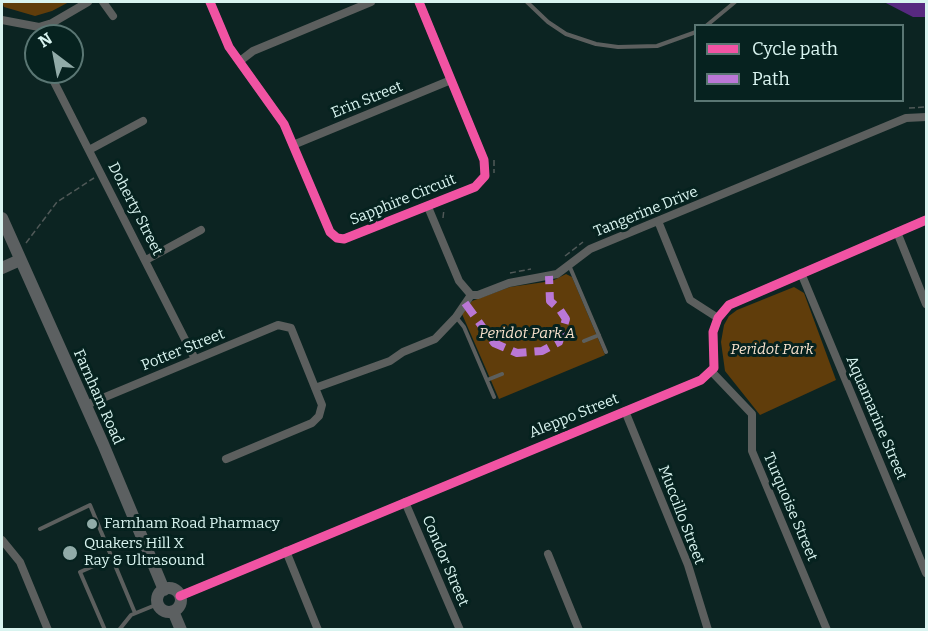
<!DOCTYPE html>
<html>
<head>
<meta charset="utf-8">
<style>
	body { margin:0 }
	#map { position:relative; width:928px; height:631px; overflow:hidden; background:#0c2422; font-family:Bitter,serif }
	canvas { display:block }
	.frame { position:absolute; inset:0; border:3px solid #d9f4f0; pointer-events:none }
	.legend { position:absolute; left:694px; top:24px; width:210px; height:78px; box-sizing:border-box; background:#06221f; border:2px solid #5a7673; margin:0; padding:8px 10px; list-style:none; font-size:18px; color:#d9f4f0 }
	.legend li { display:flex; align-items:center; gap:12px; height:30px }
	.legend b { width:30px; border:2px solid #5a7673 }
	.north { position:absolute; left:24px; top:24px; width:60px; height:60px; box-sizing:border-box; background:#06221f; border:2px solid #5a7673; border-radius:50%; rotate:328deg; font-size:16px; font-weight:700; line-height:24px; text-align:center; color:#d9f4f0 }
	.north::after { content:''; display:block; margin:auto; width:21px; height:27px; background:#91aba8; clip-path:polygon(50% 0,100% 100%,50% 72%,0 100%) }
</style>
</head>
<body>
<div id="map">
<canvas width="928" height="631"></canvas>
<div class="frame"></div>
<ul class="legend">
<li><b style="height:8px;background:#f153a3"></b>Cycle path</li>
<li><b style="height:8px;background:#ba77d6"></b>Path</li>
</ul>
<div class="north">N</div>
</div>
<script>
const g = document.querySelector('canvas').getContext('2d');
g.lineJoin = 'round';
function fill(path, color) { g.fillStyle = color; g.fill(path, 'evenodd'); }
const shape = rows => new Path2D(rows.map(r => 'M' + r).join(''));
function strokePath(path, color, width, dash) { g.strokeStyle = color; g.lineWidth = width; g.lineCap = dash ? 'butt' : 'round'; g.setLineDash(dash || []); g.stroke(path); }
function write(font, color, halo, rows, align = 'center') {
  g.font = font + ' Bitter,serif'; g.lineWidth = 6; g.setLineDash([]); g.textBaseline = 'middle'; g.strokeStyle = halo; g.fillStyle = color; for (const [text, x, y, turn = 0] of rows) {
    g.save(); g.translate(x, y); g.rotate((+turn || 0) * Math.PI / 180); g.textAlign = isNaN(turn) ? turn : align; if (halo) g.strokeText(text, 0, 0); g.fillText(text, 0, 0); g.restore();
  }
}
fill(shape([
	[2,2,69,2,52,11,35,16,4,7],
	[566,274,572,277,605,355,499,399,462,314,472,301,510,287,552,281],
	[794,287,804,293,836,380,760,415,725,371,721,342,724,325,729,316,737,310]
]), '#603d0b');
fill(shape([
	[884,2,926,2,926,17,913,17]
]), '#572980');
strokePath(shape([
	[909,108,926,107],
	[494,160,494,173],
	[443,218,444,209],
	[26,243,57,202,94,178],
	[565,256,583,242],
	[510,273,531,269]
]), '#505958', 1.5, [6, 3]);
strokePath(shape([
	[527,2,548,22,566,34,596,44,618,47,657,46,696,32],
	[706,26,735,2],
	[569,265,606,352],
	[456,317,464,327,494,397],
	[584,341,599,335],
	[487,380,502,374],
	[40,529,90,505,112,558],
	[105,630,80,572,112,558,135,613],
	[119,630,131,615,158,604]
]), '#5c5f5e', 4);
strokePath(shape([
	[103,2,113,16],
	[210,2,229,47,284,124,330,232,337,238,344,239,475,187,485,176,484,160,419,2],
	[2,20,39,27,52,23,88,2],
	[240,61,253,51,371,2],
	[49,72,195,359],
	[293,145,451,80],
	[89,150,143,121],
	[428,207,459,281,471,295,478,295,509,283,557,274,590,249,906,118,926,117],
	[658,221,690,300,718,318],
	[897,232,926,304],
	[146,260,201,230],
	[801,273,926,573],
	[712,372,752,414,752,451,827,630],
	[315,388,390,361,403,352,435,339,456,317,471,295],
	[86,405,278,325,291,328,322,405,319,416,312,423,226,459],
	[625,411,688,565,708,630],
	[405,502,460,630],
	[2,540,20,562,48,630],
	[286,551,318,630],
	[548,554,579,630],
	[180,596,701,380,714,368,713,332,718,318,729,305,926,220]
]), '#5c5f5e', 8);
strokePath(shape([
	[2,218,103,444,164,590],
	[2,268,20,260],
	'157 600a12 12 0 1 1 24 0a12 12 0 1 1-24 0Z',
	[173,611,181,630]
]), '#5c6061', 12);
strokePath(shape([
	[465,303,494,343,517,353,542,351,559,342,566,319,560,310,550,301,549,276]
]), '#ba77d6', 8, [15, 8]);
strokePath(shape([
	[210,2,229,47,284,124,330,232,337,238,344,239,475,187,485,176,484,160,419,2],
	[180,596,701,380,714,368,713,332,718,318,729,305,926,220]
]), '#f153a3', 9);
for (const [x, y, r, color] of [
	[92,524,6,"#91aba8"],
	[70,553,8,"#91aba8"]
]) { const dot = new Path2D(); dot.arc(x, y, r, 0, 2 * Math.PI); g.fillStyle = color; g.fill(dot); strokePath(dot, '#06221f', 2); }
write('15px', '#d9f4f0', '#06221f', [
	["Erin Street",367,100,-22],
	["Sapphire Circuit",403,200,-22],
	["Doherty Street",135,209,63],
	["Tangerine Drive",646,212,-22],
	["Potter Street",183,350,-22],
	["Farnham Road",98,397,66],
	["Aleppo Street",574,416,-22],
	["Aquamarine Street",876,418,67],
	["Turquoise Street",790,507,67],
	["Muccillo Street",681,515,69],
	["Condor Street",445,561,67]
]);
write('italic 15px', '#f6e0cc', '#06221f', [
	["Peridot Park A",527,334],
	["Peridot Park",772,350]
]);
write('15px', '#d9f4f0', '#06221f', [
	["Farnham Road Pharmacy",104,524],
	["Quakers Hill X",84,544],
	["Ray & Ultrasound",84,561]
], 'left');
</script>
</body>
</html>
